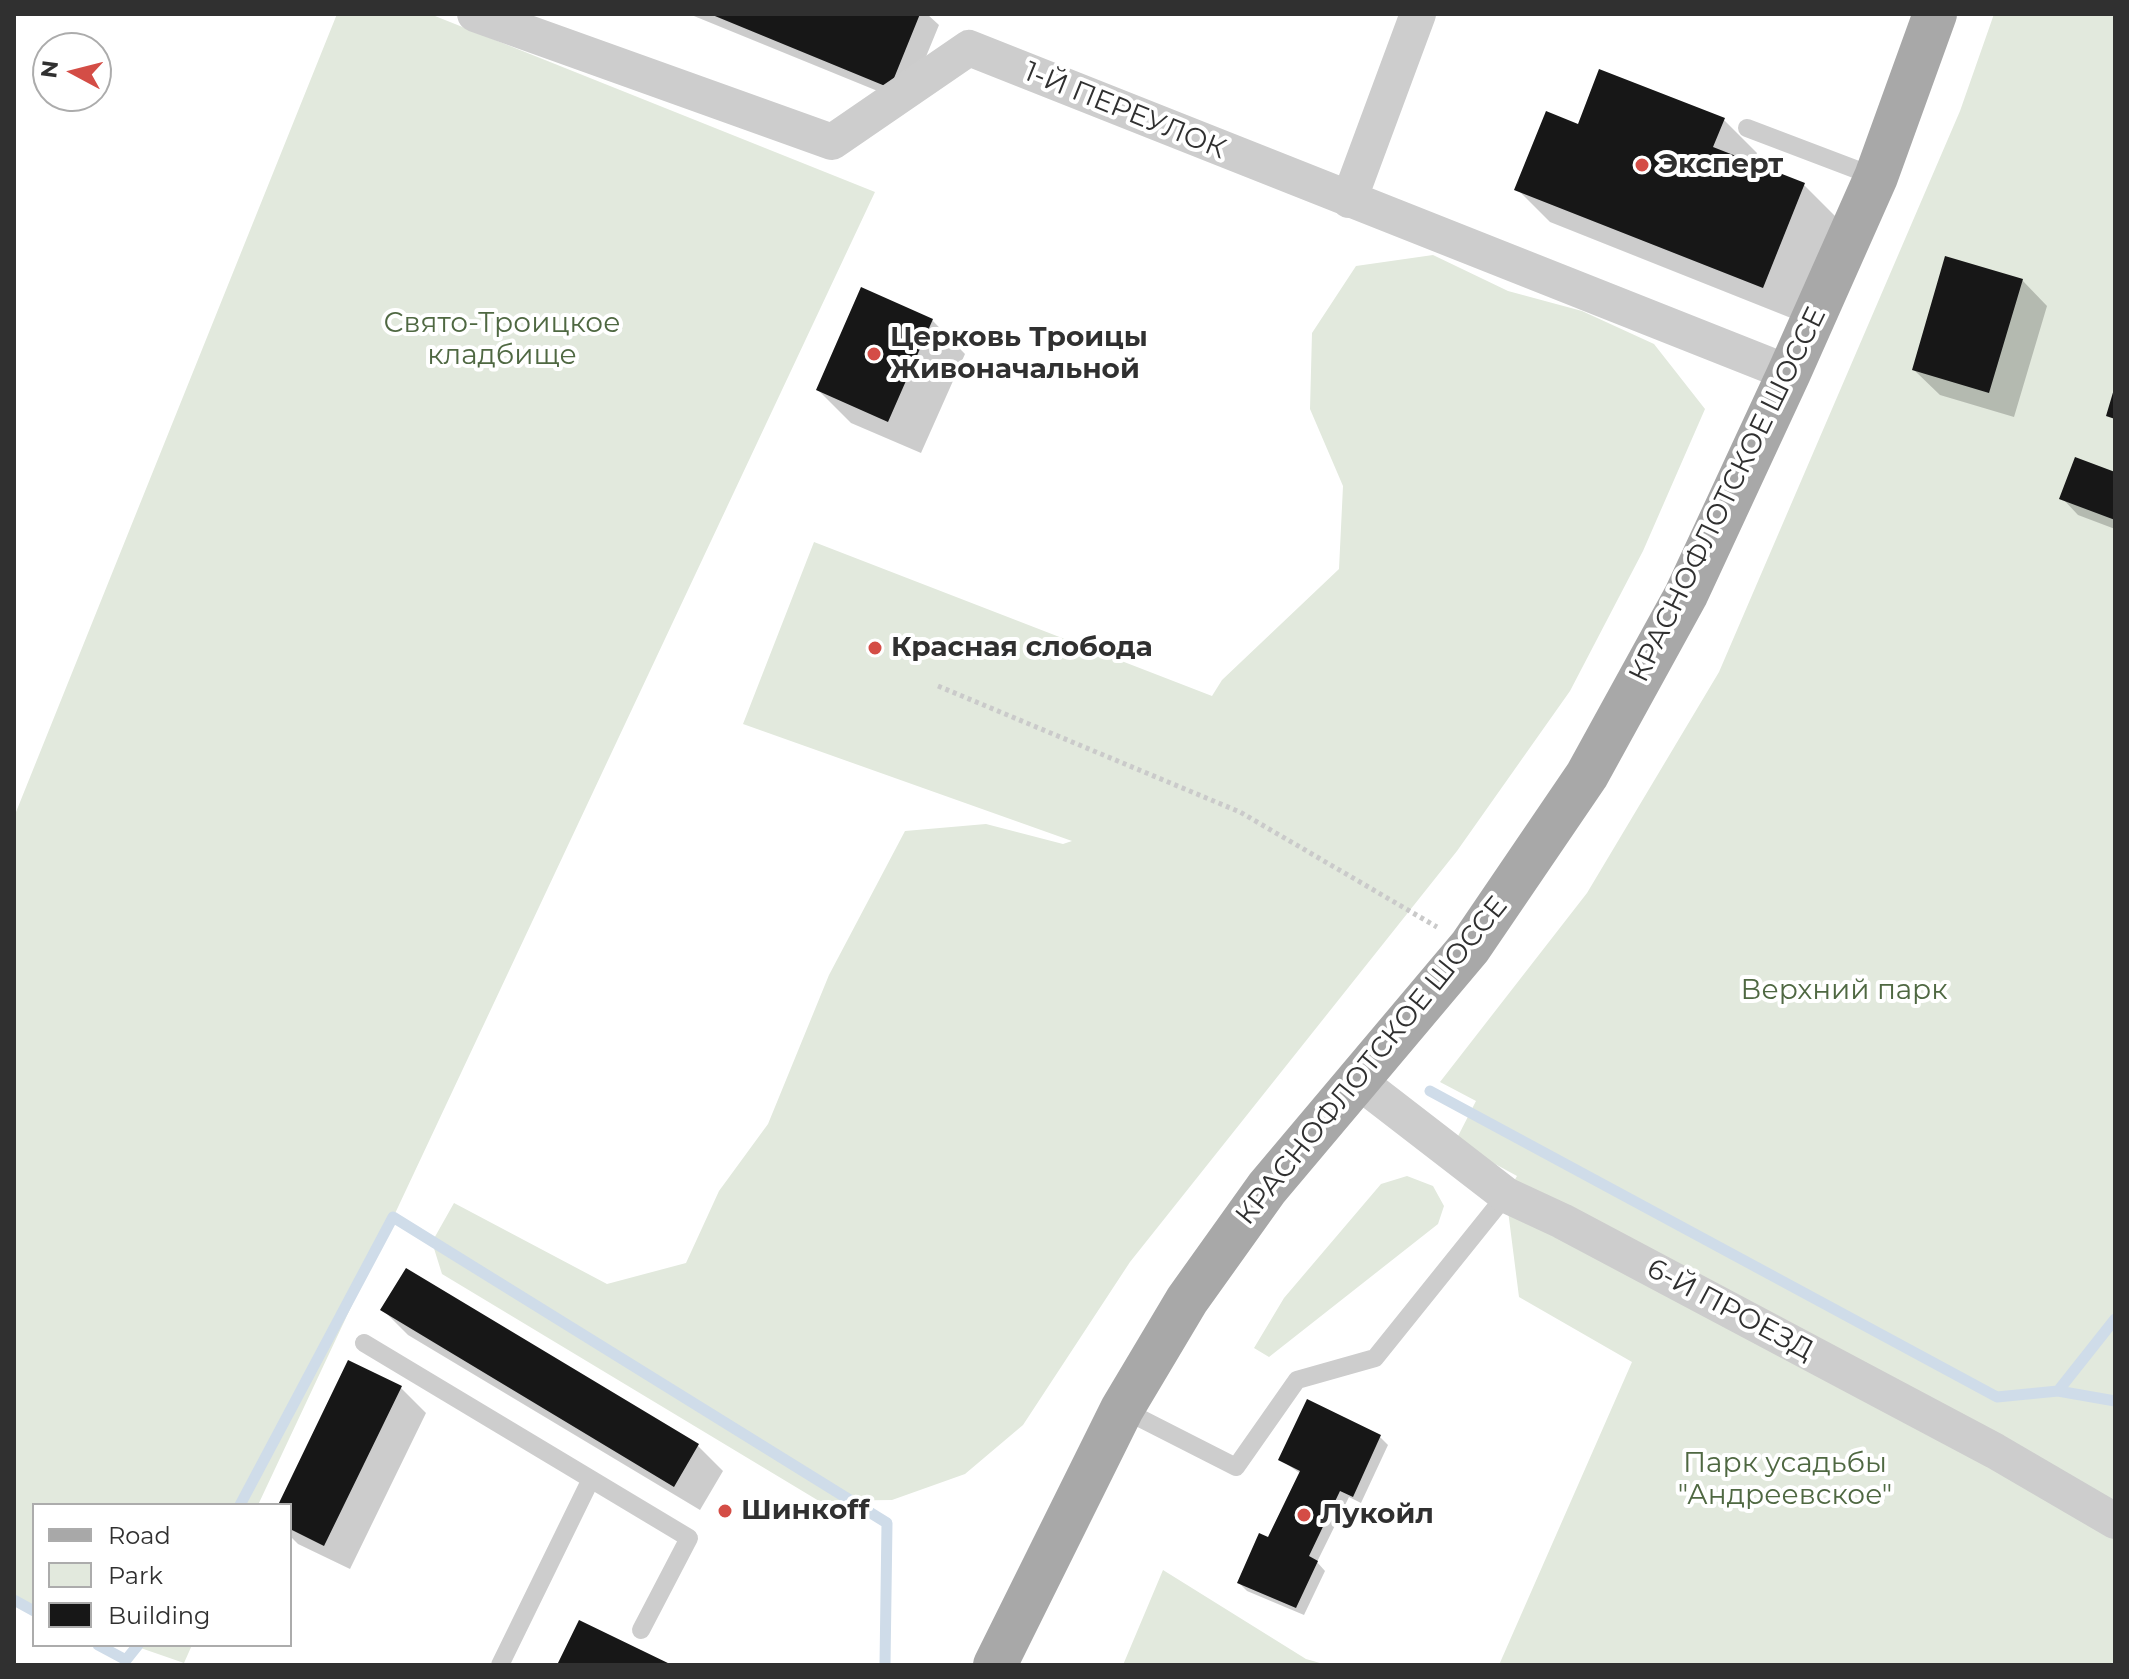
<!DOCTYPE html>
<html>
<head>
<meta charset="utf-8">
<style>
	body { margin:0 }
	#map { position:relative; width:2129px; height:1679px; overflow:hidden; background:#fff; font-family:Montserrat,sans-serif }
	canvas { display:block }
	.frame { position:absolute; inset:0; border:16px solid #303030; pointer-events:none }
	.legend { position:absolute; left:32px; top:1503px; width:260px; height:144px; box-sizing:border-box; background:#fff; border:2px solid #acacac; margin:0; padding:10px 14px; list-style:none; font-size:24px; color:#303030 }
	.legend li { display:flex; align-items:center; gap:16px; height:40px }
	.legend b { width:40px; border:2px solid #acacac }
	.north { position:absolute; left:32px; top:32px; width:80px; height:80px; box-sizing:border-box; background:#fff; border:2px solid #acacac; border-radius:50%; rotate:277deg; font-size:22px; font-weight:700; line-height:32px; text-align:center; color:#303030 }
	.north::after { content:''; display:block; margin:auto; width:28px; height:36px; background:#d44d46; clip-path:polygon(50% 0,100% 100%,50% 72%,0 100%) }
</style>
</head>
<body>
<div id="map">
<canvas width="2129" height="1679"></canvas>
<div class="frame"></div>
<ul class="legend">
<li><b style="height:10px;background:#a8a8a8"></b>Road</li>
<li><b style="height:22px;background:#e2e9dd"></b>Park</li>
<li><b style="height:22px;background:#171717"></b>Building</li>
</ul>
<div class="north">N</div>
</div>
<script>
const g = document.querySelector('canvas').getContext('2d');
g.lineJoin = 'round';
function fill(path, color) { g.fillStyle = color; g.fill(path, 'evenodd'); }
const shape = rows => new Path2D(rows.map(r => 'M' + r).join(''));
function strokePath(path, color, width, dash) { g.strokeStyle = color; g.lineWidth = width; g.lineCap = dash ? 'butt' : 'round'; g.setLineDash(dash || []); g.stroke(path); }
function write(font, color, halo, rows, align = 'center') {
  g.font = font + ' Montserrat,sans-serif'; g.lineWidth = 8; g.setLineDash([]); g.textBaseline = 'middle'; g.strokeStyle = halo; g.fillStyle = color; for (const [text, x, y, turn = 0] of rows) {
    g.save(); g.translate(x, y); g.rotate((+turn || 0) * Math.PI / 180); g.textAlign = isNaN(turn) ? turn : align; if (halo) g.strokeText(text, 0, 0); g.fillText(text, 0, 0); g.restore();
  }
}
fill(shape([
	[337,14,430,14,875,192,258,1505,34,1505,34,1611,14,1604,14,817],
	[1994,14,2115,14,2115,1665,1499,1665,1632,1362,1519,1297,1506,1195,1517,1176,1455,1142,1476,1101,1440,1082,1587,893,1719,672,1960,111],
	[1433,255,1508,291,1582,311,1654,344,1705,409,1643,551,1570,691,1457,851,1130,1262,1023,1425,965,1474,892,1500,819,1501,442,1274,432,1242,454,1203,607,1284,686,1263,719,1191,768,1124,829,975,905,831,986,824,1063,844,1072,841,743,724,814,542,1212,696,1222,680,1339,569,1343,486,1310,409,1312,333,1356,266],
	[1407,1176,1433,1186,1444,1206,1438,1224,1269,1357,1254,1348,1284,1298,1381,1184],
	[1163,1570,1306,1659,1327,1665,1123,1665],
	[132,1645,192,1645,184,1663]
]), '#e2e9dd');
fill(shape([
	[689,14,927,14,939,25,907,103],
	[1724,120,1757,153,1752,164,1804,185,1837,218,1796,320,1550,222,1517,189,1579,126],
	[2022,280,2047,306,2014,417,1940,395,1914,370],
	[932,320,965,354,921,453,851,423,818,390],
	[2115,475,2115,529,2078,515,2062,498],
	[407,1271,698,1446,723,1471,700,1510,408,1335,383,1310],
	[401,1388,426,1413,350,1569,298,1544,290,1536,290,1505,280,1505],
	[1308,1402,1380,1437,1388,1445,1361,1503,1349,1497,1317,1562,1325,1571,1304,1615,1247,1591,1239,1583,1269,1540,1301,1474,1281,1460]
]), '#0003');
strokePath(shape([
	[1430,1091,1997,1397,2058,1391,2115,1401],
	[2058,1391,2115,1319],
	[240,1505,393,1217,887,1523,885,1665],
	[14,1600,34,1611],
	[98,1645,126,1660,138,1645]
]), '#cfdce9', 11);
fill(shape([
	[710,14,920,14,890,88],
	[1599,69,1725,118,1713,147,1805,183,1763,288,1514,190,1546,111,1578,124],
	[1945,256,2023,279,1989,393,1912,370],
	[861,287,933,319,888,422,816,390],
	[2114,389,2115,389,2115,419,2106,416],
	[2075,457,2115,472,2115,520,2059,499],
	[406,1268,699,1444,674,1487,380,1310],
	[348,1360,402,1386,324,1546,290,1529,290,1505,278,1505],
	[1307,1399,1381,1435,1353,1497,1340,1491,1309,1556,1318,1561,1296,1608,1237,1583,1259,1533,1268,1537,1300,1471,1278,1460],
	[579,1620,672,1665,557,1665]
]), '#171717');
strokePath(shape([
	[938,686,1240,812,1437,927]
]), '#cacaca', 5, [4, 4]);
strokePath(shape([
	[1747,128,1876,177],
	[364,1343,689,1538,641,1630],
	[1122,1409,1236,1467,1297,1380,1375,1358,1506,1195],
	[500,1665,591,1479]
]), '#cdcdcd', 18);
strokePath(shape([
	[475,14,832,142,969,48,1789,373],
	[1349,200,1418,14],
	[1357,1080,1506,1195,1562,1221,1995,1451,2115,1521]
]), '#cdcdcd', 36);
strokePath(shape([
	[995,1665,1122,1409,1187,1300,1267,1188,1470,947,1587,775,1686,595,1789,373,1876,177,1935,14]
]), '#a8a8a8', 44);
for (const [x, y, r, color] of [
	[1642,165,8,"#d44d46"],
	[874,354,8,"#d44d46"],
	[875,648,8,"#d44d46"],
	[725,1511,8,"#d44d46"],
	[1304,1515,8,"#d44d46"]
]) { const dot = new Path2D(); dot.arc(x, y, r, 0, 2 * Math.PI); g.fillStyle = color; g.fill(dot); strokePath(dot, '#fff', 3); }
write('28px', '#303030', '#fff', [
	["1-Й ПЕРЕУЛОК",1125,111,22],
	["КРАСНОФЛОТСКОЕ ШОССЕ",1728,495,-64],
	["КРАСНОФЛОТСКОЕ ШОССЕ",1372,1061,-51],
	["6-Й ПРОЕЗД",1730,1310,28]
]);
write('bold 28px', '#303030', '#fff', [
	["Эксперт",1658,165],
	["Церковь Троицы",890,338],
	["Живоначальной",890,370],
	["Красная слобода",891,648],
	["Шинкoff",741,1511],
	["Лукойл",1320,1515]
], 'left');
write('28px', '#4f6842', '#fff', [
	["Свято-Троицкое",502,324],
	["кладбище",502,356],
	["Верхний парк",1844,991],
	["Парк усадьбы",1785,1464],
	["\"Андреевское\"",1785,1496]
]);
</script>
</body>
</html>
